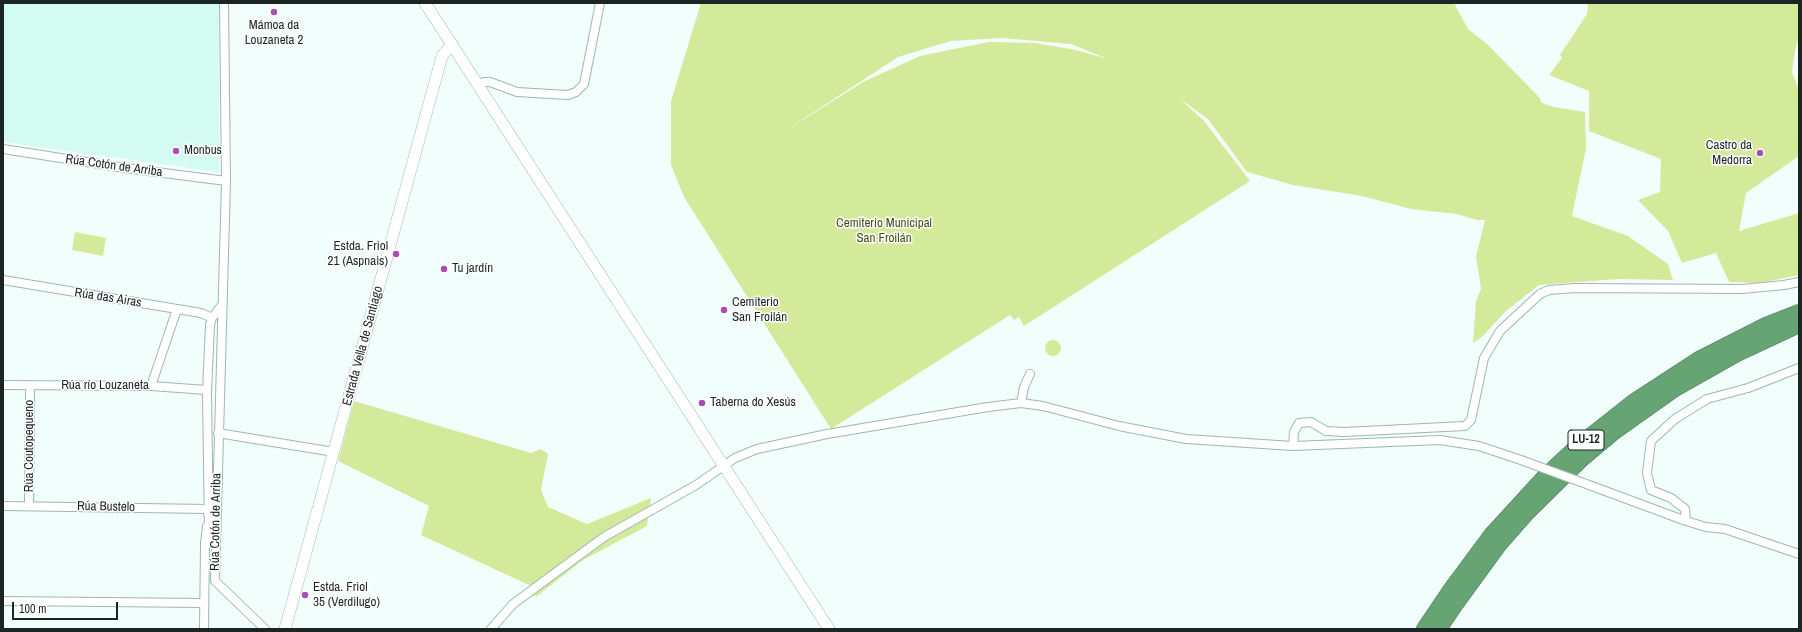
<!DOCTYPE html>
<html>
<head>
<meta charset="utf-8">
<style>
	body { margin:0 }
	#map { position:relative; width:1802px; height:632px; overflow:hidden; background:#f2fefb; font-family:"Archivo Narrow",sans-serif }
	canvas { display:block }
	.frame { position:absolute; inset:0; border:4px solid #1b2624; pointer-events:none }
	.scale { position:absolute; left:12px; top:602px; width:106px; height:18px; box-sizing:border-box; border:2px solid #1b2624; border-top:0; padding-left:5px; font-size:12px; line-height:14px; white-space:nowrap; color:#1b2624; -webkit-text-stroke:3px #fff; paint-order:stroke }
</style>
</head>
<body>
<div id="map">
<canvas width="1802" height="632"></canvas>
<div class="frame"></div>
<div class="scale">100 m</div>
</div>
<script>
const g = document.querySelector('canvas').getContext('2d');
g.lineJoin = 'round';
function fill(path, color) { g.fillStyle = color; g.fill(path, 'evenodd'); }
const shape = rows => new Path2D(rows.map(r => 'M' + r).join(''));
function strokePath(path, color, width, dash) { g.strokeStyle = color; g.lineWidth = width; g.lineCap = dash ? 'butt' : 'round'; g.setLineDash(dash || []); g.stroke(path); }
function write(font, color, halo, rows, align = 'center') {
  g.font = font + ' "Archivo Narrow",sans-serif'; g.lineWidth = 3; g.setLineDash([]); g.textBaseline = 'middle'; g.strokeStyle = halo; g.fillStyle = color; for (const [text, x, y, turn = 0] of rows) {
    g.save(); g.translate(x, y); g.rotate((+turn || 0) * Math.PI / 180); g.textAlign = isNaN(turn) ? turn : align; if (halo) g.strokeText(text, 0, 0); g.fillText(text, 0, 0); g.restore();
  }
}
fill(shape([
	[3,3,219,3,219,172,3,142]
]), '#d3fbf1');
fill(shape([
	[701,3,1454,3,1468,29,1487,44,1539,97,1542,103,1554,107,1585,112,1586,148,1572,216,1628,236,1668,264,1673,280,1618,279,1539,285,1506,311,1482,337,1473,343,1476,301,1481,289,1476,256,1485,220,1477,220,1457,214,1411,209,1362,196,1293,185,1247,172,1208,119,1180,99,1204,121,1250,181,1024,326,1019,317,1014,320,1010,315,831,429,684,197,671,165,671,101],
	[1002,38,1071,44,1108,59,1076,50,1035,43,989,42,920,56,863,82,782,133,898,57,951,41],
	[1588,3,1799,3,1799,36,1795,51,1792,72,1799,90,1799,156,1746,193,1739,231,1799,213,1799,275,1760,283,1729,282,1716,253,1682,263,1668,231,1638,200,1660,192,1661,159,1589,131,1589,91,1549,75,1562,58,1560,55,1587,14],
	[75,232,106,238,103,256,72,250],
	'1045 348a8 8 0 1 1 16 0a8 8 0 1 1-16 0Z',
	[354,401,531,453,541,449,548,454,541,490,548,507,587,524,651,498,647,526,583,560,537,596,526,596,531,586,421,535,429,506,338,461]
]), '#d4ea9b');
const street = shape([
	[224,3,226,181,215,581,265,629],
	[479,85,484,82,490,82,517,92,568,95,576,92,584,84,600,3],
	[3,149,125,168,226,181],
	[3,280,201,313,212,318],
	[3,385,151,386,207,390],
	[151,386,177,309],
	[1021,403,1024,387,1030,374],
	[218,433,334,452],
	[1293,446,1294,432,1299,423,1311,422,1326,431,1344,432,1465,426,1471,420,1484,358,1500,331,1540,294,1549,290,1575,288,1742,289,1784,285,1799,282],
	[1589,485,1686,521,1706,527,1725,529,1799,554],
	[3,506,208,509,208,514],
	[29,506,30,386],
	[1686,521,1685,509,1671,498,1651,490,1647,473,1651,441,1675,419,1707,399,1748,388,1799,368],
	[216,538,209,532,207,392,210,325,212,318,222,305],
	[205,543,207,526],
	[3,601,204,603],
	[204,629,205,543,210,541],
	[491,629,513,604,604,537,696,485,735,458,757,449,827,434,988,407,1021,403,1043,406,1119,426,1186,439,1293,446,1440,440,1479,446,1521,460]
]);
const secondary = shape([
	[425,3,829,629],
	[285,629,442,56,452,44]
]);
const highway = shape([
	[1424,629,1451,589,1491,535,1546,475,1576,447,1633,402,1699,359,1766,325,1799,312],
	[1439,629,1456,604,1499,545,1528,512,1582,459,1613,433,1675,389,1737,354,1799,325]
]);
strokePath(street, '#9cb8b1', 10);
strokePath(secondary, '#9cb8b1', 12);
strokePath(highway, '#4c7858', 16);
strokePath(street, '#fff', 8);
strokePath(secondary, '#fff', 11);
strokePath(highway, '#67a474', 15);
const streetBridge = shape([
	[1521,460,1589,485]
]);
strokePath(streetBridge, '#9cb8b1', 10, []);
strokePath(streetBridge, '#fff', 8);
for (const [x, y, r, color] of [
	[274,12,4,"#ac4db6"],
	[176,151,4,"#ac4db6"],
	[1760,153,4,"#ac4db6"],
	[396,254,4,"#ac4db6"],
	[444,269,4,"#ac4db6"],
	[724,310,4,"#ac4db6"],
	[702,403,4,"#ac4db6"],
	[305,595,4,"#ac4db6"]
]) { const dot = new Path2D(); dot.arc(x, y, r, 0, 2 * Math.PI); g.fillStyle = color; g.fill(dot); strokePath(dot, '#fff', 1.5); }
for (const [x, y, w] of [
	[1586,440,36]
]) { const box = new Path2D(); box.roundRect(x - w / 2, y - 10, w, 20, 3); g.fillStyle = '#fff'; g.fill(box); strokePath(box, '#1b2624', 1); }
write('bold 12px', '#1b2624', null, [
	["LU-12",1586,440]
]);
write('13px', '#1b2624', '#fff', [
	["Mámoa da",274,26,"center"],
	["Louzaneta 2",274,41,"center"],
	["Castro da",1752,146,"right"],
	["Medorra",1752,161,"right"],
	["Monbus",184,151],
	["Estda. Friol",388,247,"right"],
	["21 (Aspnais)",388,262,"right"],
	["Tu jardín",452,269],
	["Cemiterio",732,303],
	["San Froilán",732,318],
	["Taberna do Xesús",710,403],
	["Estda. Friol",313,588],
	["35 (Verdilugo)",313,603]
], 'left');
write('13px', '#1b2624', '#fff', [
	["Rúa Cotón de Arriba",114,166,8],
	["Rúa das Airas",108,298,9],
	["Estrada Vella de Santiago",363,346,-75],
	["Rúa río Louzaneta",105,386],
	["Rúa Coutopequeno",30,446,-90],
	["Rúa Bustelo",106,507,1],
	["Rúa Cotón de Arriba",216,522,-89]
]);
write('13px', '#435114', '#fff', [
	["Cemiterio Municipal",884,224],
	["San Froilán",884,239]
]);
</script>
</body>
</html>
